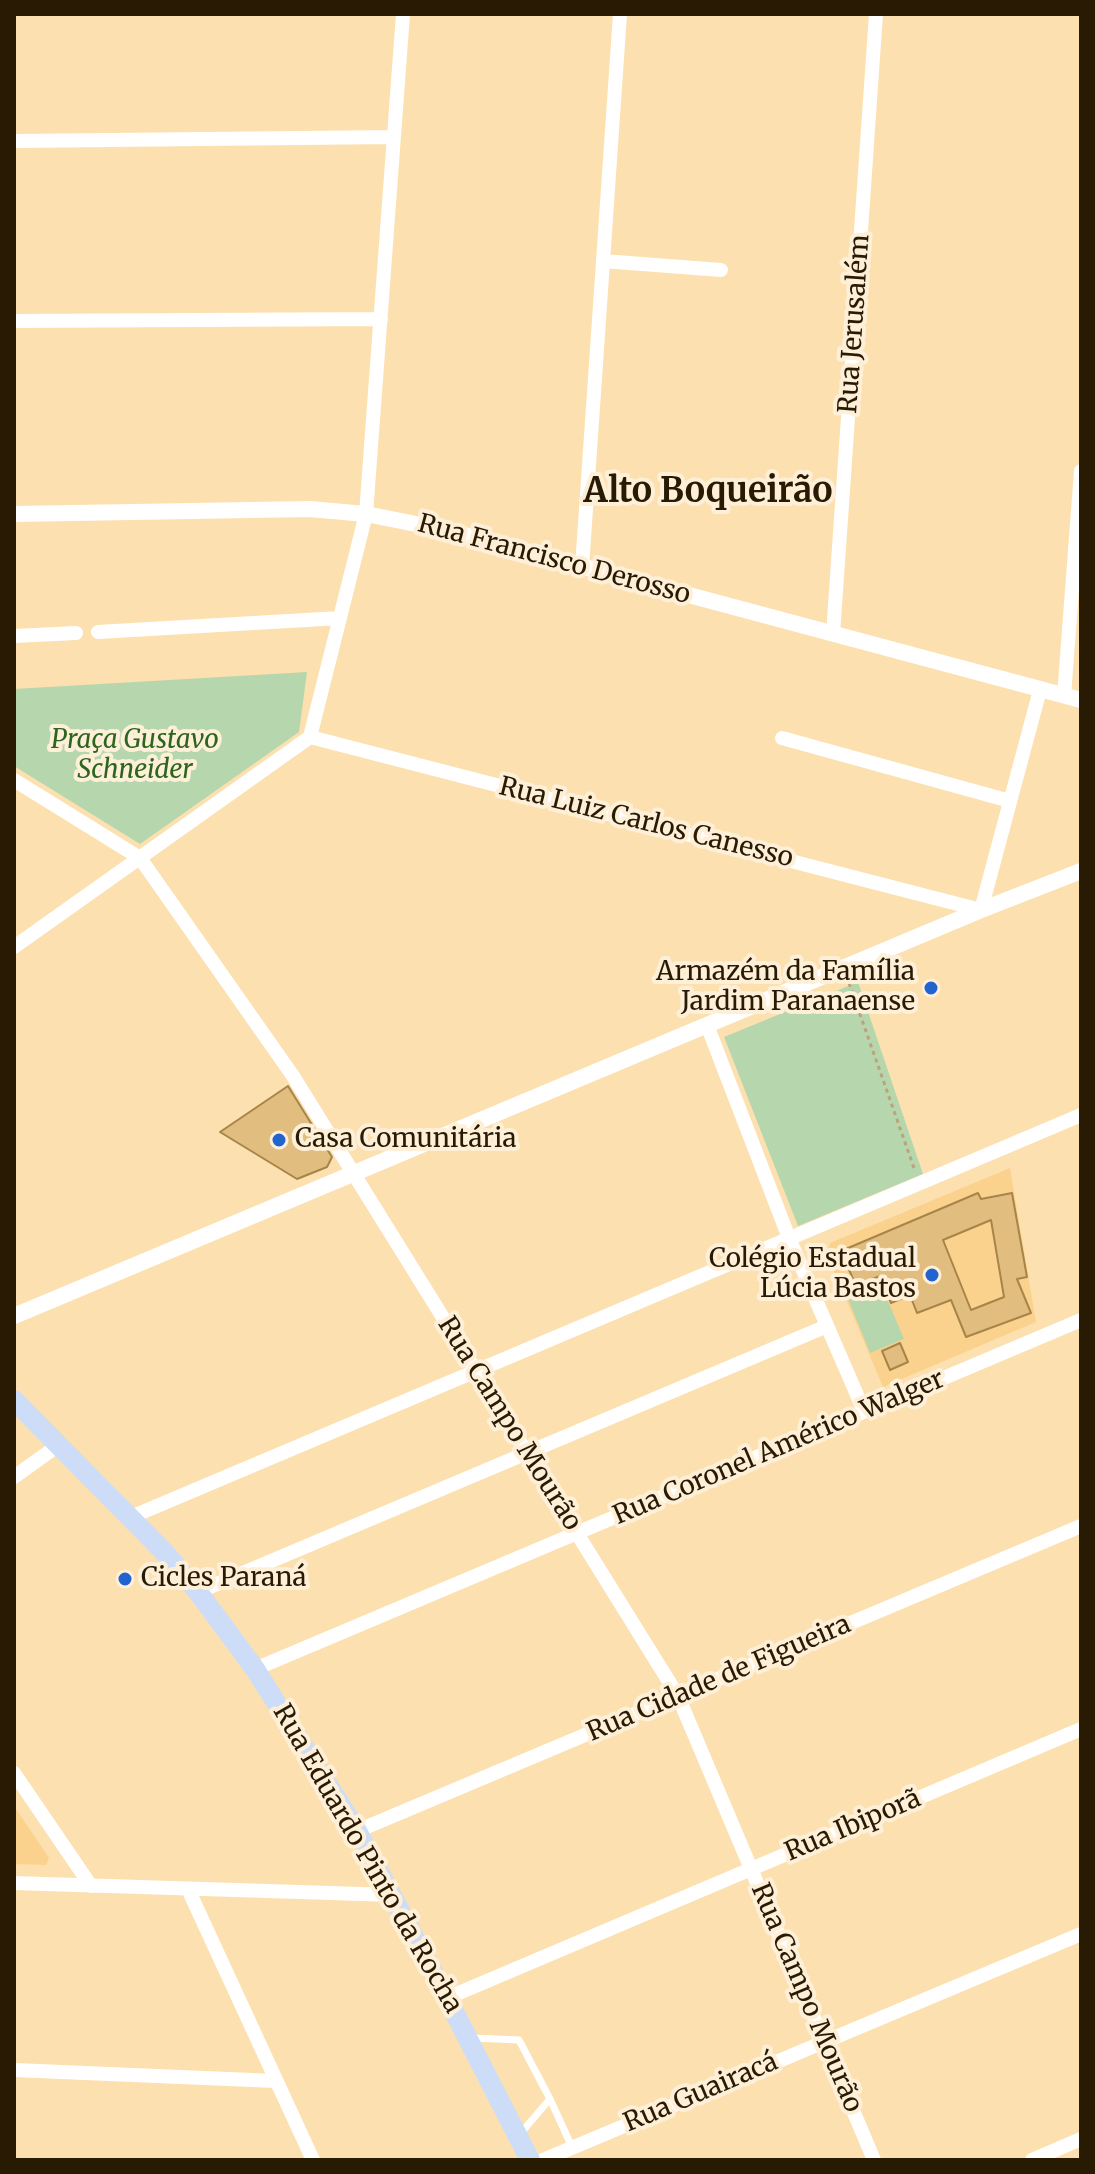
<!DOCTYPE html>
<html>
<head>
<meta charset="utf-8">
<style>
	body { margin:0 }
	#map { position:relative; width:1095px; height:2174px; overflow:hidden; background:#fde0af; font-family:Merriweather,serif }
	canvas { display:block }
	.frame { position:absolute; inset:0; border:16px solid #291b03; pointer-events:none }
</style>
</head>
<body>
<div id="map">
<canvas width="1095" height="2174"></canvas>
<div class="frame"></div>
</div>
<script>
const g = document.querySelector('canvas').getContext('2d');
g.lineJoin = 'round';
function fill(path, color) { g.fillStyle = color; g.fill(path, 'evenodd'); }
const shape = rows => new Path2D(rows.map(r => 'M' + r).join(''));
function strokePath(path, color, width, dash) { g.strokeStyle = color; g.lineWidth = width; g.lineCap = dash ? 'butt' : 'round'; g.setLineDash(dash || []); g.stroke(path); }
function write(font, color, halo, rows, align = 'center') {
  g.font = font + ' Merriweather,serif'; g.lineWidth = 8; g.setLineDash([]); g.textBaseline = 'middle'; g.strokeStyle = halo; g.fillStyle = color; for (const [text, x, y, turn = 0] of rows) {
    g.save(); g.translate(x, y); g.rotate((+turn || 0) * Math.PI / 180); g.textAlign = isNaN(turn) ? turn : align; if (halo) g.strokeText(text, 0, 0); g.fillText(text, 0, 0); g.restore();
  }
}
fill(shape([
	[1010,1168,1036,1322,883,1387,827,1254,830,1243],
	[14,1806,49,1858,46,1865,14,1864]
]), '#fbd28d');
fill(shape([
	[307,672,299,732,140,844,14,766,14,689],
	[858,982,923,1174,798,1226,724,1037],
	[880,1282,904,1339,870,1353,847,1296]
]), '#b6d7ae');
const building = shape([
	[288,1086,332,1157,327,1167,297,1179,220,1132,288,1086],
	[978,1193,981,1199,1012,1193,1027,1277,1017,1279,1031,1313,966,1337,951,1300,917,1313,910,1295,891,1303,880,1276,856,1286,841,1251,978,1193],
	[991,1220,1004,1297,971,1310,943,1240,991,1220],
	[900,1343,908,1362,890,1370,882,1351,900,1343]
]);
fill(building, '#e1bd80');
strokePath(building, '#a78549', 2);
strokePath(shape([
	[849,983,914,1168]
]), '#bca37a', 3, [4, 4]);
strokePath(shape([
	[473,2038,519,2040,550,2099,520,2134],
	[550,2099,572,2147]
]), '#fff', 7);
strokePath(shape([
	[14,141,394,137],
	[603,261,721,270],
	[14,321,381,319],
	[582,567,620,14],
	[98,632,340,618],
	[833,634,876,14],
	[14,636,76,633],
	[1064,696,1081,471],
	[310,737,981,910,1040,690],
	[782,738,1010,801],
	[14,780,140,858,293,1076,678,1696,874,2160],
	[14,947,310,737,366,514,403,14],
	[707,1025,789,1238,864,1411],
	[14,1477,60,1444],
	[131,1517,1081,1115],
	[198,1592,827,1326],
	[255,1669,1081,1320],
	[14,1773,91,1886],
	[357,1831,1081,1526],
	[14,1883,393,1895],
	[188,1889,313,2160],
	[447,1998,1081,1729],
	[14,2070,276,2081],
	[543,2160,1081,1934],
	[1032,2160,1081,2139]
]), '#fff', 14);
strokePath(shape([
	[14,514,310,509,366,514,446,530,1081,700],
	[14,1316,981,910,1081,871]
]), '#fff', 16);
strokePath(shape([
	[14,1400,166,1554,198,1592,255,1669,357,1831,447,1998,530,2160]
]), '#cdddf8', 20);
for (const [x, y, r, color] of [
	[931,988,8,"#2163cf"],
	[279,1140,8,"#2163cf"],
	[932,1275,8,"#2163cf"],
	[125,1579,8,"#2163cf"]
]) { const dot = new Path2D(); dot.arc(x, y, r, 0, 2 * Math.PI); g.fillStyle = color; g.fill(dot); strokePath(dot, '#feefd8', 3); }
write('26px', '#291b03', '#feefd8', [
	["Rua Jerusalém",855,324,-86],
	["Rua Francisco Derosso",554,560,15],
	["Rua Luiz Carlos Canesso",646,823,14],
	["Rua Campo Mourão",509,1424,58],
	["Rua Coronel Américo Walger",779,1448,-23],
	["Rua Cidade de Figueira",719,1679,-23],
	["Rua Ibiporã",853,1826,-23],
	["Rua Eduardo Pinto da Rocha",367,1859,60],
	["Rua Campo Mourão",806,1998,67],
	["Rua Guairacá",701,2093,-23]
]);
write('italic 26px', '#2c651e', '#feefd8', [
	["Praça Gustavo",135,741],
	["Schneider",135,771]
]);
write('26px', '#291b03', '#feefd8', [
	["Armazém da Família",915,973],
	["Jardim Paranaense",915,1003],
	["Casa Comunitária",295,1140,"left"],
	["Colégio Estadual",916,1260],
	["Lúcia Bastos",916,1290],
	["Cicles Paraná",141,1579,"left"]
], 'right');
write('bold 34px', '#291b03', '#feefd8', [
	["Alto Boqueirão",708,492]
]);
</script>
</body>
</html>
